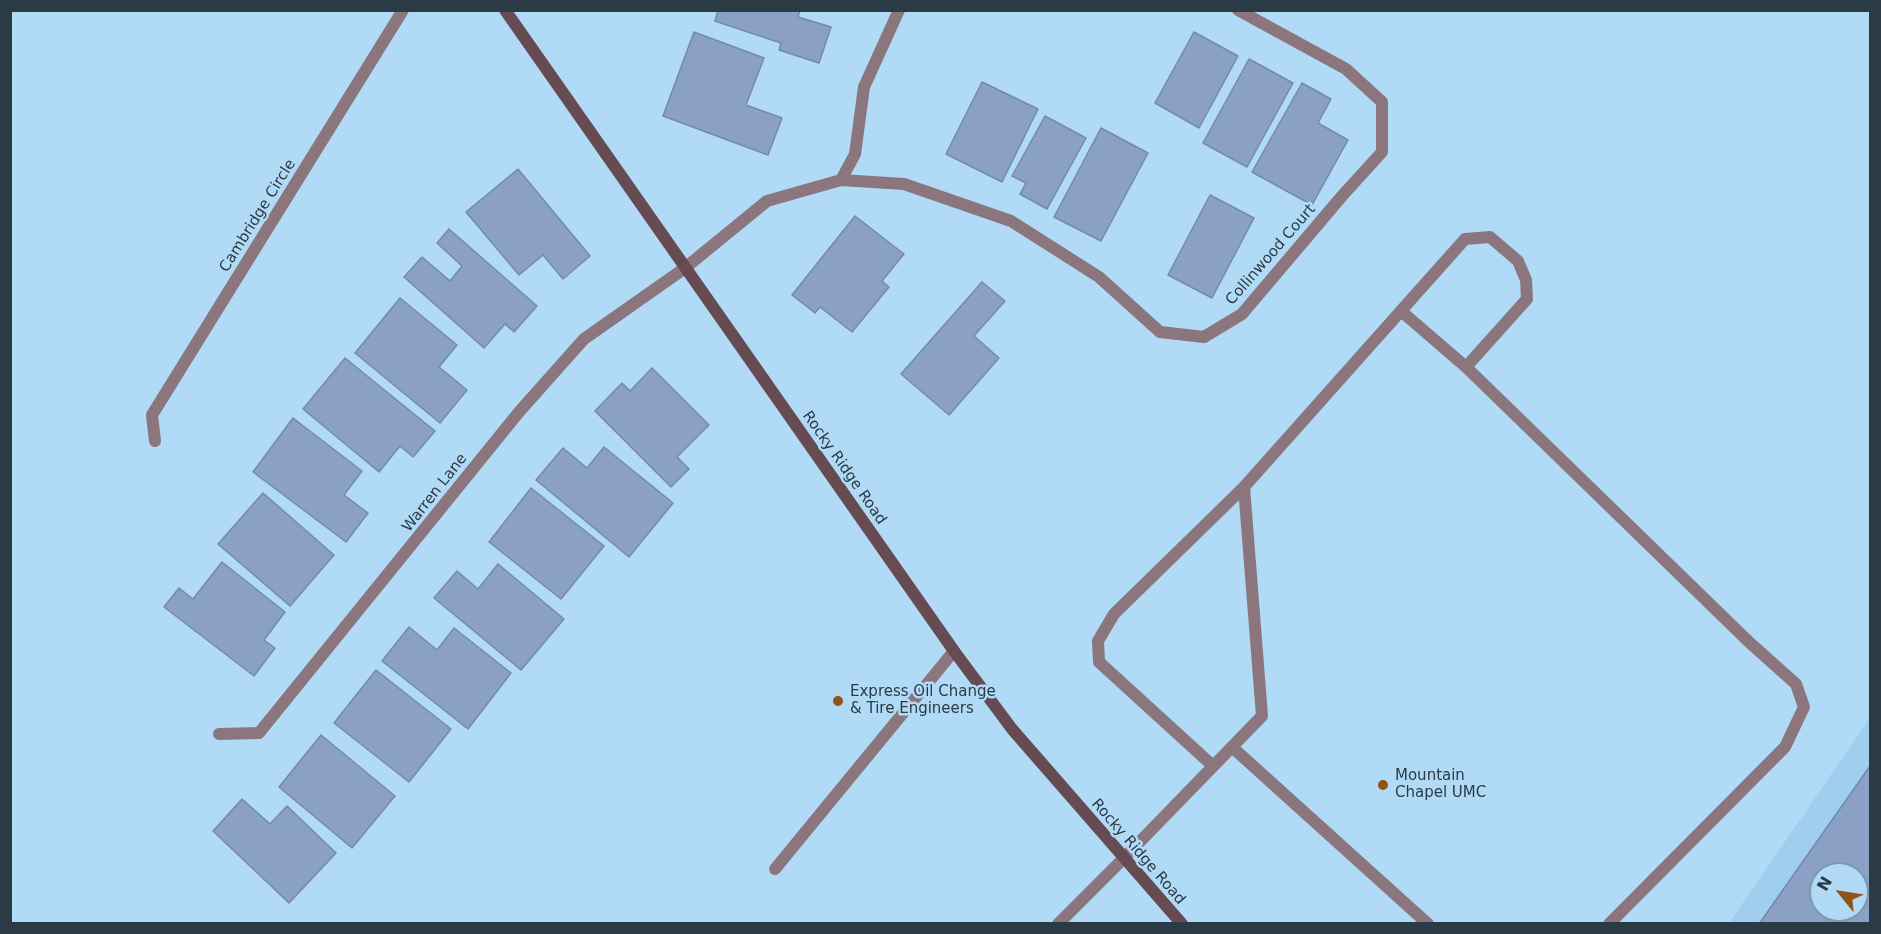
<!DOCTYPE html>
<html>
<head>
<meta charset="utf-8">
<style>
	body { margin:0 }
	#map { position:relative; width:1881px; height:934px; overflow:hidden; background:#b1daf6; font-family:"DejaVu Sans",sans-serif }
	canvas { display:block }
	.frame { position:absolute; inset:0; border:12px solid #2b3b46; pointer-events:none }
	.north { position:absolute; left:1809px; top:862px; width:60px; height:60px; box-sizing:border-box; background:#b1daf6; border:2px solid #7b9ab0; border-radius:50%; rotate:300deg; font-size:16px; font-weight:700; line-height:24px; text-align:center; color:#2b3b46 }
	.north::after { content:''; display:block; margin:auto; width:21px; height:27px; background:#915318; clip-path:polygon(50% 0,100% 100%,50% 72%,0 100%) }
</style>
</head>
<body>
<div id="map">
<canvas width="1881" height="934"></canvas>
<div class="frame"></div>
<div class="north">N</div>
</div>
<script>
const g = document.querySelector('canvas').getContext('2d');
g.lineJoin = 'round';
function fill(path, color) { g.fillStyle = color; g.fill(path, 'evenodd'); }
const shape = rows => new Path2D(rows.map(r => 'M' + r).join(''));
function strokePath(path, color, width, dash) { g.strokeStyle = color; g.lineWidth = width; g.lineCap = dash ? 'butt' : 'round'; g.setLineDash(dash || []); g.stroke(path); }
function write(font, color, halo, rows, align = 'center') {
  g.font = font + ' "DejaVu Sans",sans-serif'; g.lineWidth = 5; g.setLineDash([]); g.textBaseline = 'middle'; g.strokeStyle = halo; g.fillStyle = color; for (const [text, x, y, turn = 0] of rows) {
    g.save(); g.translate(x, y); g.rotate((+turn || 0) * Math.PI / 180); g.textAlign = isNaN(turn) ? turn : align; if (halo) g.strokeText(text, 0, 0); g.fillText(text, 0, 0); g.restore();
  }
}
fill(shape([
	[1870,718,1870,923,1729,923],
	[1821,874,1857,874,1857,910,1821,910]
]), '#9fceef');
const building = shape([
	[718,10,800,10,798,17,831,27,819,63,779,50,781,43,715,21,718,10],
	[694,32,764,58,746,105,782,118,768,155,663,116,694,32],
	[1194,32,1238,56,1199,128,1155,103,1194,32],
	[1249,59,1293,83,1247,167,1203,143,1249,59],
	[982,82,1038,109,1002,182,946,154,982,82],
	[1302,83,1331,99,1318,123,1348,140,1312,205,1252,172,1302,83],
	[1045,116,1086,138,1047,209,1020,194,1026,183,1012,176,1045,116],
	[1101,128,1148,153,1101,241,1054,217,1101,128],
	[518,169,590,256,563,279,543,255,519,275,466,212,518,169],
	[1210,195,1254,218,1212,298,1168,275,1210,195],
	[855,216,904,254,882,281,889,287,852,332,820,307,815,313,792,295,855,216],
	[449,229,537,306,514,332,505,324,484,348,404,277,422,257,450,281,462,266,437,243,449,229],
	[982,282,1005,301,974,336,999,358,949,415,901,374,982,282],
	[400,298,457,345,439,367,467,390,440,423,355,353,400,298],
	[345,358,435,431,413,457,400,446,379,472,303,409,345,358],
	[652,368,709,425,677,457,689,469,671,487,595,411,622,383,630,391,652,368],
	[293,418,362,471,344,495,368,513,346,542,253,472,293,418],
	[604,447,673,503,629,557,536,480,563,448,587,468,604,447],
	[531,488,604,546,561,599,489,542,531,488],
	[263,493,334,555,290,606,218,544,263,493],
	[222,562,285,612,264,640,275,648,254,676,164,607,179,588,193,599,222,562],
	[498,564,564,619,521,670,434,598,457,571,478,589,498,564],
	[409,627,437,650,454,628,511,673,468,729,382,661,409,627],
	[376,670,451,729,409,782,334,723,376,670],
	[321,735,395,796,352,848,279,787,321,735],
	[1870,766,1870,924,1759,924,1870,766],
	[1821,874,1857,874,1857,910,1821,910,1821,874],
	[242,799,270,824,287,806,336,853,289,903,213,831,242,799]
]);
fill(building, '#8aa0c4');
strokePath(building, '#748aac', 1.5);
strokePath(shape([
	[1401,311,1466,367],
	[1232,747,1428,924],
	[1213,766,1099,662,1098,641,1114,614,1244,487],
	[775,869,954,651],
	[1058,924,1124,858,1262,716,1244,487,1465,239,1490,237,1518,261,1526,280,1527,299,1466,367,1749,642,1796,684,1804,707,1785,747,1609,924]
]), '#8a767c', 12);
strokePath(shape([
	[841,180,855,154,864,87,899,10],
	[155,441,152,415,403,10],
	[219,734,259,733,519,412,584,339,685,268,767,201,841,180,904,184,1011,221,1099,277,1160,332,1204,337,1242,314,1342,196,1382,152,1382,102,1346,69,1238,10]
]), '#8a767c', 12);
strokePath(shape([
	[505,10,954,651,1012,729,1182,924]
]), '#664b53', 12);
for (const [x, y, r, color] of [
	[838,701,6,"#915318"],
	[1383,785,6,"#915318"]
]) { const dot = new Path2D(); dot.arc(x, y, r, 0, 2 * Math.PI); g.fillStyle = color; g.fill(dot); strokePath(dot, '#b1daf6', 2); }
write('15px', '#2b3b46', '#b1daf6', [
	["Cambridge Circle",258,216,-58],
	["Collinwood Court",1271,255,-49],
	["Rocky Ridge Road",844,468,55],
	["Warren Lane",435,493,-52],
	["Rocky Ridge Road",1138,852,49]
]);
write('15px', '#2b3b46', '#b1daf6', [
	["Express Oil Change",850,692],
	["& Tire Engineers",850,709],
	["Mountain",1395,776],
	["Chapel UMC",1395,793]
], 'left');
</script>
</body>
</html>
